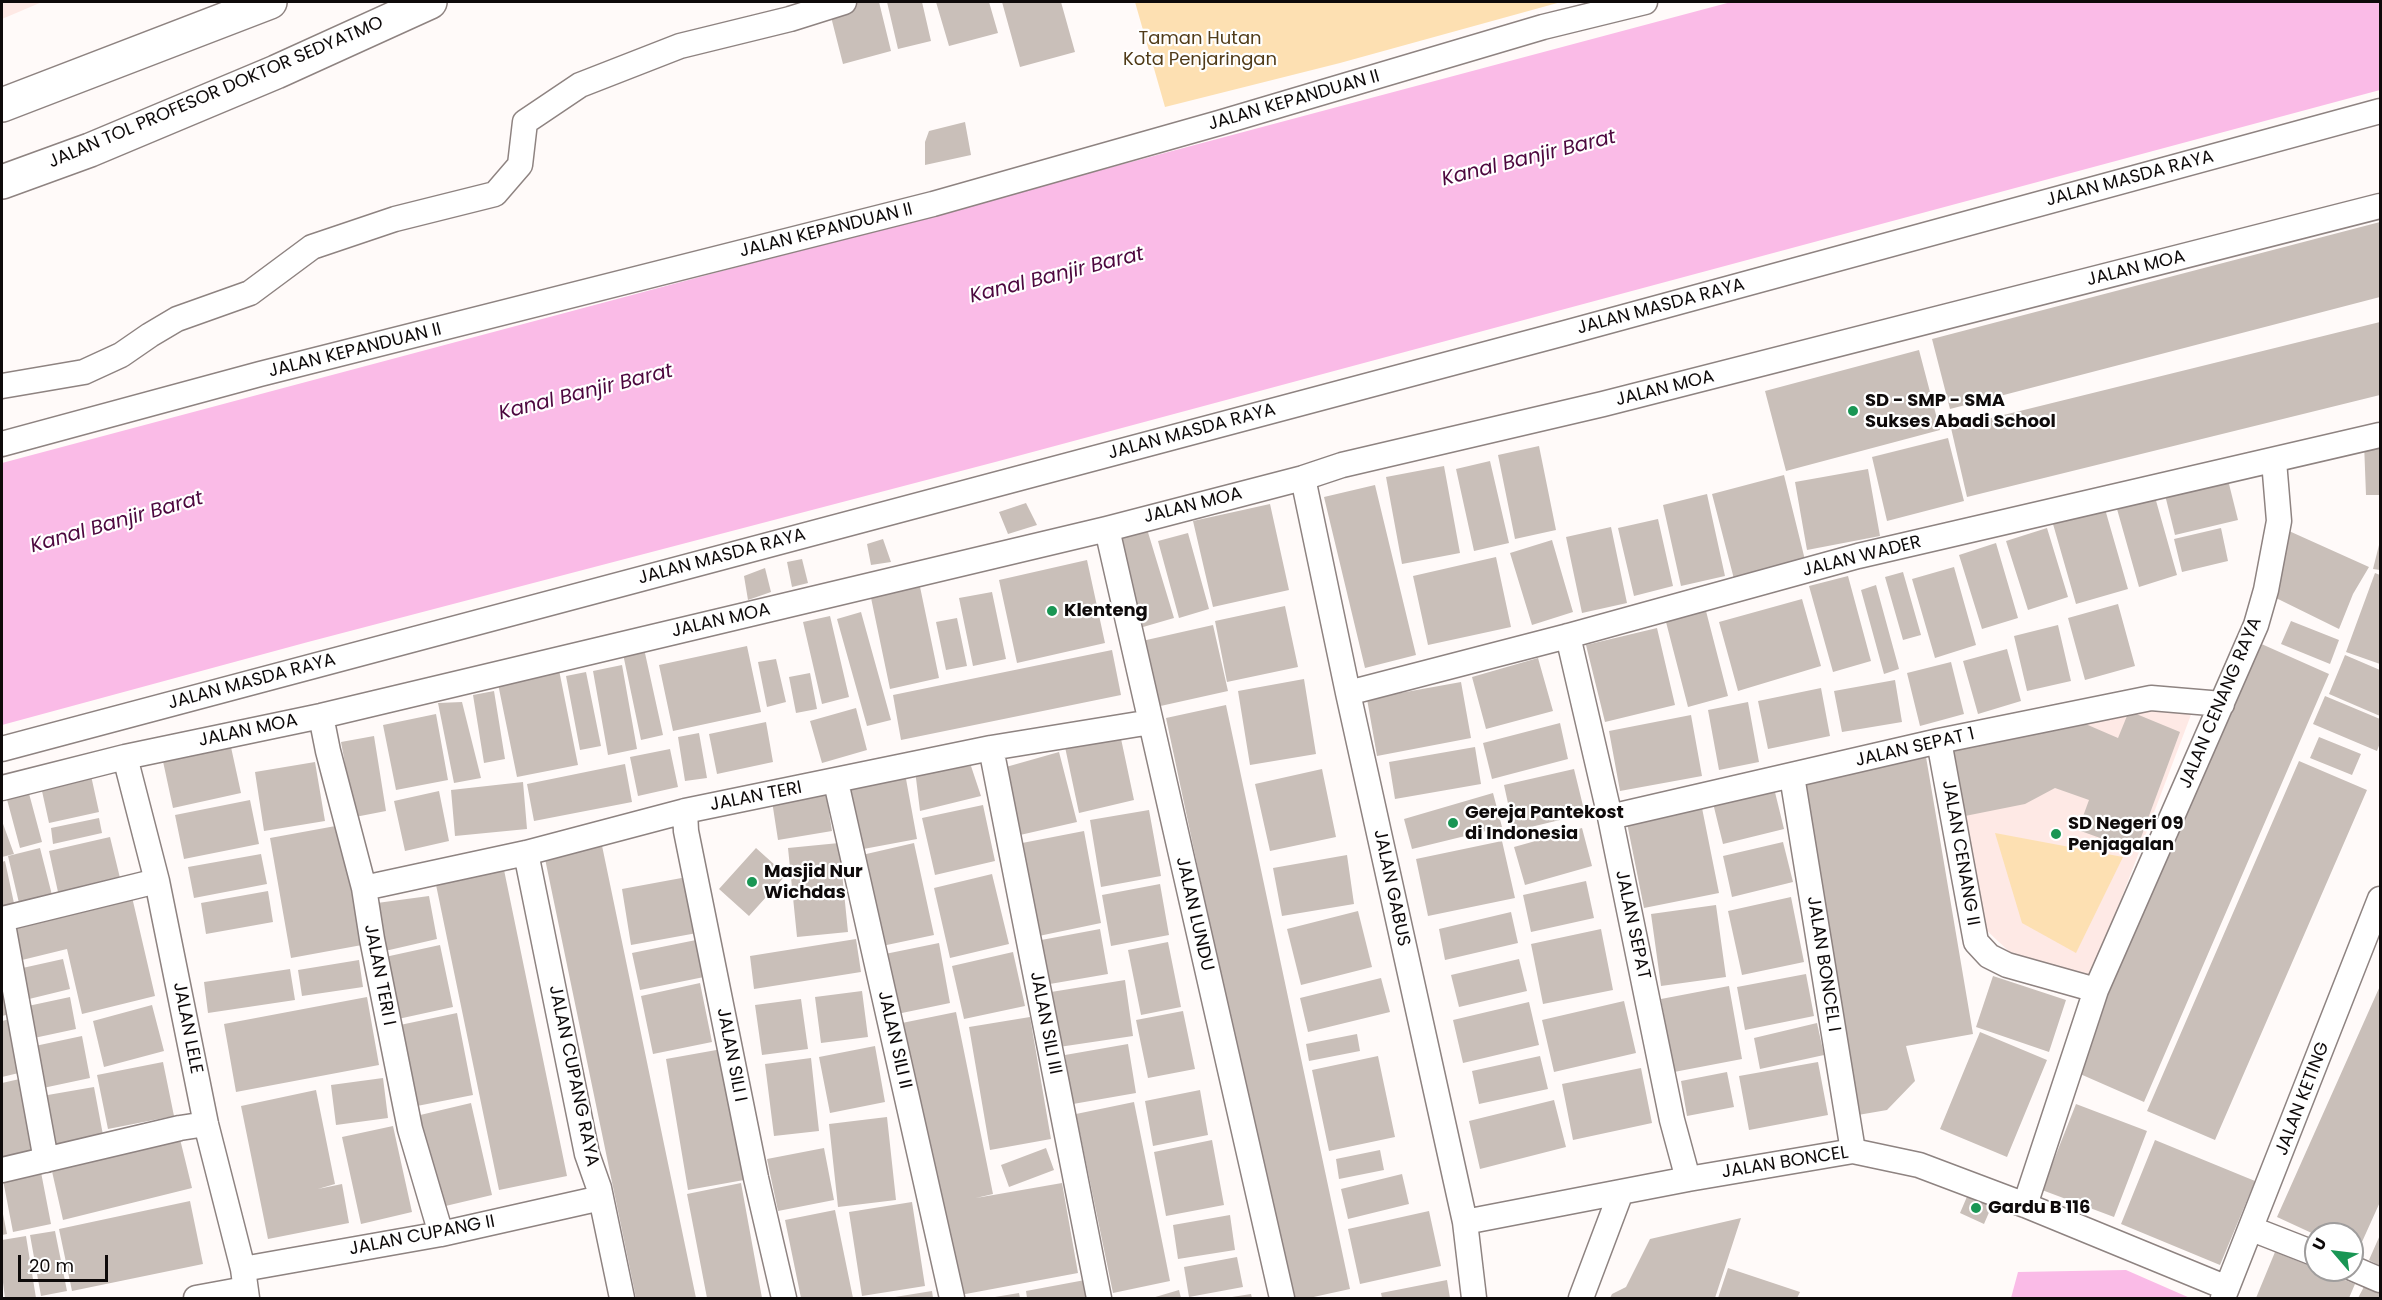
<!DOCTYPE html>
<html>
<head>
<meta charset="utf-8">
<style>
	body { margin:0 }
	#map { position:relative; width:2382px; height:1300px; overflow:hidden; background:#fffaf9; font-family:Poppins,sans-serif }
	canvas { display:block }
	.frame { position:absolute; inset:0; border:3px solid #0e0a0a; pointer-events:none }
	.north { position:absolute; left:2304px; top:1222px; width:60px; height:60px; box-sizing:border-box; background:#fff; border:2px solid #9f9d9d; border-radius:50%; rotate:298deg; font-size:16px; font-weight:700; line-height:24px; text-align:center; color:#0e0a0a }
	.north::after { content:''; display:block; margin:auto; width:21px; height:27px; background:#199654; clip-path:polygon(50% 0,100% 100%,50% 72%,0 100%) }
	.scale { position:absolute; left:18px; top:1255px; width:90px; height:27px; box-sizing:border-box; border:3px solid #0e0a0a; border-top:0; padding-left:8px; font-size:18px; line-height:21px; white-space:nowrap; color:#0e0a0a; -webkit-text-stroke:4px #fff; paint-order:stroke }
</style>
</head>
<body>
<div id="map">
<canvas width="2382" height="1300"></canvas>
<div class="frame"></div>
<div class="north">U</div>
<div class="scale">20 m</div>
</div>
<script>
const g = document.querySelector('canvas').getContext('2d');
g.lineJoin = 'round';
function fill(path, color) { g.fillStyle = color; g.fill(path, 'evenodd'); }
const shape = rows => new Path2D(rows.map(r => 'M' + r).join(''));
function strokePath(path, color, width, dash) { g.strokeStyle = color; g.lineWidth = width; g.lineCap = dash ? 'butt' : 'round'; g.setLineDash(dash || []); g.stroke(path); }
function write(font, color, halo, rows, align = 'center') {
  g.font = font + ' Poppins,sans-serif'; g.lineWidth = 4.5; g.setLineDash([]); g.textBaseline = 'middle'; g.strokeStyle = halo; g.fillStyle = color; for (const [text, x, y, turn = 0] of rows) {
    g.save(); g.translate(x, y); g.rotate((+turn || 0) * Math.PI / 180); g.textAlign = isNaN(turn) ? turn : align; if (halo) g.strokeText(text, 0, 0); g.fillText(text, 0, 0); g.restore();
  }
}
fill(shape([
	[2,2,42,2,2,19],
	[2129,689,2197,699,2092,976,2015,957,1984,928,1947,740]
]), '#fee9e5');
fill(shape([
	[1135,2,1561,2,1340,63,1165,107],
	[1995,833,2123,857,2076,953,2022,923]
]), '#fde0b2');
fill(shape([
	[1731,2,2380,2,2380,90,999,461,308,642,2,725,2,463],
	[2126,1270,2190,1298,2011,1298,2018,1272]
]), '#fabbe7');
fill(shape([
	[859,2,879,2,891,51,843,64,829,9],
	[887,2,922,2,931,41,898,49],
	[936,2,989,2,998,33,949,46],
	[1002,2,1061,2,1075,52,1020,67],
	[965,122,971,155,925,165,925,142,929,131],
	[2380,222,2380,297,1950,409,1932,339],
	[2380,322,2380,395,1967,497,1951,428],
	[1919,350,1940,430,1786,471,1765,391],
	[1948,438,1964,501,1887,521,1872,457],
	[2380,442,2380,495,2366,495,2364,443],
	[1539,446,1556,530,1515,539,1498,455],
	[1490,461,1509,543,1474,551,1456,469],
	[1444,466,1460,553,1402,564,1386,477],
	[1868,469,1880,536,1807,550,1795,482],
	[1784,475,1805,560,1734,579,1712,494],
	[2228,480,2238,520,2175,535,2165,495],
	[1375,485,1416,655,1365,668,1324,497],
	[1707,494,1725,576,1681,586,1663,505],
	[2155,497,2177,575,2139,587,2117,509],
	[1026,503,1037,525,1008,534,999,512],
	[1270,504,1289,590,1213,607,1193,521],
	[2105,509,2128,589,2076,604,2053,524],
	[1658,519,1673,586,1634,596,1618,528],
	[1611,527,1627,603,1582,613,1566,537],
	[2047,528,2068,597,2028,610,2006,541],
	[2221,528,2228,561,2182,572,2174,539],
	[1147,529,1174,618,1143,627,1116,539],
	[2289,531,2369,567,2353,594,2339,629,2276,598],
	[1188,533,1209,609,1179,618,1158,541],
	[883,539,891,562,871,565,867,544],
	[1552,540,1573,612,1532,625,1510,553],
	[2380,541,2380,570,2373,569],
	[1996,543,2018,618,1982,629,1959,555],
	[1496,557,1511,627,1428,645,1413,576],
	[802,559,808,583,792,587,787,562],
	[1087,560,1105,643,1017,663,999,580],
	[1954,567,1976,645,1935,658,1912,579],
	[765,568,771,592,748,600,744,576],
	[1903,572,1921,635,1903,640,1885,577],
	[2375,573,2380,575,2380,664,2346,652],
	[1848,576,1871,661,1833,672,1809,586],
	[919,582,939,678,890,689,870,593],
	[1876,585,1899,669,1884,674,1861,590],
	[992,592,1006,659,973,666,959,598],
	[1802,599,1821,666,1738,691,1719,622],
	[2118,604,2135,666,2085,680,2068,618],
	[1285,606,1298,667,1227,682,1215,621],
	[1706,611,1728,696,1688,707,1666,622],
	[861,612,891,720,867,726,837,619],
	[830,616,849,697,822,704,803,622],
	[957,618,967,666,946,670,936,622],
	[2291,621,2339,640,2330,664,2281,644],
	[1213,625,1228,691,1156,707,1142,641],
	[2058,625,2071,681,2027,691,2014,636],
	[1657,628,1675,705,1605,722,1586,645],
	[2257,642,2329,674,2144,1102,2071,1070],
	[643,644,663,735,641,740,622,649],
	[747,646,761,712,673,731,659,665],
	[2007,649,2021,701,1978,714,1963,661],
	[1112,650,1121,695,901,740,893,695],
	[2345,655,2380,670,2380,716,2329,694],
	[1538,658,1553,711,1486,729,1472,677],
	[776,659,786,702,767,707,758,662],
	[557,660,578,765,517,777,496,674],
	[1951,662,1964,714,1920,726,1907,673],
	[622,665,637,749,608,755,593,671],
	[586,672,601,746,580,750,566,676],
	[810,673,817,709,796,713,789,677],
	[1304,679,1316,754,1250,765,1238,691],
	[1895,680,1902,722,1842,732,1834,691],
	[1461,682,1471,738,1377,756,1367,699],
	[1821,688,1830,736,1768,749,1758,701],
	[494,691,505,759,484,763,473,695],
	[2325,696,2380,719,2380,743,2377,751,2313,724],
	[462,702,481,778,454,783,438,703],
	[1748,702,1759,762,1719,770,1708,710],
	[1226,705,1350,1289,1309,1298,1289,1298,1166,718],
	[856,708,867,750,822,763,810,721],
	[2129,711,2180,732,2136,851,2078,830,2089,800,2055,788,2025,804,1965,816,1952,743,2067,716,2118,738],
	[436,714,448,780,396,790,383,725],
	[1691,715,1702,776,1620,791,1609,731],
	[766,722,773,762,717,774,709,734],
	[1560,723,1568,759,1492,779,1483,743],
	[699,733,707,778,685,781,678,737],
	[1120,734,1134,800,1079,813,1065,747],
	[374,736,386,811,355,817,341,742],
	[2319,737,2361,754,2352,775,2310,758],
	[229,738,241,793,173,808,161,752],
	[1475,747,1481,784,1395,799,1389,762],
	[670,749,678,787,638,796,630,757],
	[1925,751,1973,1034,1906,1046,1915,1081,1887,1110,1858,1115,1801,776],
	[1059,752,1077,822,1020,835,1006,767],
	[2299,761,2367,790,2215,1140,2147,1111],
	[315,762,325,821,264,831,255,772],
	[625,764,632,802,534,821,527,784],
	[971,766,981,796,920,811,915,770],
	[904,768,917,839,858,850,846,783],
	[1322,769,1336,837,1270,851,1255,784],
	[1574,769,1585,814,1514,831,1504,785],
	[90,771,99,812,49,823,40,782],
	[523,782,527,829,455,836,451,790],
	[1773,784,1784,829,1723,844,1712,799],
	[27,786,42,842,20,848,5,792],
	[439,791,449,841,405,851,394,801],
	[826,793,832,831,778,840,772,801],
	[1493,793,1502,827,1412,849,1404,819],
	[250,800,259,844,184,859,175,815],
	[983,805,995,861,935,875,922,818],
	[1702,808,1719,893,1644,908,1627,823],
	[1149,810,1161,876,1101,887,1090,820],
	[99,818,102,833,53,844,51,828],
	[2,821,14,854,2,857],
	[341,825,362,945,291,958,270,838],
	[1582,828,1592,866,1525,885,1514,847],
	[1084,831,1101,923,1034,937,1017,844],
	[600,836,696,1298,636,1298,543,849],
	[110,837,120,878,58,892,49,851],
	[1502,841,1515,898,1428,916,1416,859],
	[1783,842,1793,882,1732,897,1723,856],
	[839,843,848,932,797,937,788,848],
	[914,843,934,935,882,946,862,855],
	[40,848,52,895,19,903,8,856],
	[756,848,786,875,749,916,719,889],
	[261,854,267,884,194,898,188,867],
	[1347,855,1354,904,1282,916,1273,868],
	[5,861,15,908,2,911,2,862],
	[503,865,567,1176,499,1190,435,880],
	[992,874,1009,944,950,958,934,888],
	[687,877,697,933,631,945,622,889],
	[1586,881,1594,918,1531,932,1523,895],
	[1160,884,1169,935,1111,946,1102,895],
	[268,891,273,922,206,934,201,903],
	[429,896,437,939,385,951,377,903],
	[132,897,155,996,82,1014,67,949,22,960,14,926],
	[1791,897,1804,962,1742,975,1728,911],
	[1716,905,1726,977,1661,986,1651,914],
	[1358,911,1372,967,1301,985,1287,929],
	[1511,912,1518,943,1445,960,1439,929],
	[1100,929,1108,974,1044,985,1036,941],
	[1601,929,1613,990,1543,1004,1531,944],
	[856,939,861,972,754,989,750,956],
	[696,940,704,977,640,990,632,953],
	[1168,942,1181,1007,1141,1015,1128,950],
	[939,943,950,1003,897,1014,885,954],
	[440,945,453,1007,398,1019,385,957],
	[1013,952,1025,1006,964,1019,952,966],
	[63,959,70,989,25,1000,18,969],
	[1519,959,1527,991,1459,1007,1451,975],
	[359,960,363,987,302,996,298,970],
	[290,969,295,1000,208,1013,204,982],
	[2,974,17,1012,2,1016],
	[1806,974,1814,1016,1745,1030,1737,987],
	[1993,976,2066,1000,2049,1052,1976,1027],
	[1381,978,1390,1012,1308,1032,1300,998],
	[1125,980,1133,1036,1059,1047,1051,992],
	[700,983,712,1042,653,1054,641,996],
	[1729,986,1742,1059,1674,1072,1661,999],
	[2380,986,2380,1202,2357,1253,2352,1251,2352,1234,2316,1235,2277,1217],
	[862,991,868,1037,821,1043,815,997],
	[70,997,76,1029,34,1038,28,1006],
	[367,997,379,1065,236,1092,224,1024],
	[801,999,808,1049,762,1055,755,1005],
	[1624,1001,1636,1053,1554,1072,1542,1020],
	[1529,1002,1539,1045,1463,1063,1453,1020],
	[152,1005,164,1051,104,1067,93,1021],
	[1183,1011,1195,1069,1148,1078,1136,1020],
	[956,1012,993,1194,976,1198,1062,1183,1078,1273,955,1296,902,1023],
	[457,1013,473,1095,417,1106,400,1025],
	[1030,1017,1051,1139,990,1150,969,1027],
	[14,1018,27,1071,2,1077,2,1021],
	[1817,1023,1824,1055,1760,1069,1754,1038],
	[1980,1032,2047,1060,2007,1157,1940,1129],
	[1357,1034,1360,1051,1309,1061,1306,1044],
	[82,1036,90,1078,43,1088,35,1046],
	[1128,1044,1136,1093,1073,1104,1065,1055],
	[875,1046,885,1102,830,1113,819,1057],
	[722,1049,744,1180,688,1190,666,1059],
	[1378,1056,1395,1137,1329,1151,1312,1070],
	[1540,1056,1548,1089,1479,1104,1472,1071],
	[811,1058,819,1131,774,1136,765,1064],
	[163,1062,174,1116,108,1129,97,1075],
	[1818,1062,1828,1115,1749,1130,1739,1076],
	[1641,1068,1652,1123,1573,1140,1562,1084],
	[1727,1072,1734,1107,1687,1116,1681,1081],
	[24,1078,40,1150,2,1159,2,1083],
	[383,1078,388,1118,336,1125,331,1085],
	[94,1087,103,1135,50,1145,42,1096],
	[316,1090,335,1184,318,1189,342,1184,349,1223,268,1239,241,1106],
	[1200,1090,1208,1135,1153,1146,1145,1101],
	[1554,1100,1566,1147,1480,1169,1469,1121],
	[1134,1102,1170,1281,1113,1293,1076,1114],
	[471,1103,492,1195,437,1208,416,1116],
	[2076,1104,2147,1131,2114,1217,2042,1190],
	[887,1117,896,1200,838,1207,829,1124],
	[393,1126,412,1212,361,1224,342,1137],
	[179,1135,192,1188,63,1220,51,1167],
	[1212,1140,1224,1205,1166,1216,1154,1152],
	[2155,1140,2255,1181,2220,1265,2121,1224],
	[824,1148,834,1200,778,1211,767,1159],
	[1046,1148,1054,1170,1009,1187,1001,1165],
	[1380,1150,1384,1170,1339,1179,1336,1159],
	[40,1167,51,1224,13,1232,2,1175],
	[1402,1174,1409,1204,1348,1219,1341,1189],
	[741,1183,762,1298,707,1298,687,1194],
	[1969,1192,1993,1203,1984,1224,1960,1213],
	[190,1201,203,1264,72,1291,59,1229],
	[912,1202,925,1286,862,1296,849,1212],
	[2,1209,7,1234,2,1235],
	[835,1210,853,1298,801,1298,785,1220],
	[1429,1211,1441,1266,1360,1284,1348,1229],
	[1230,1215,1235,1250,1178,1259,1173,1225],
	[1741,1218,1715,1298,1610,1298,1612,1294,1626,1287,1650,1239],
	[55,1231,67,1291,41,1296,30,1235],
	[2380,1235,2380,1266,2369,1260],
	[26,1236,36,1298,5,1298,2,1275,2,1240],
	[2275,1252,2355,1284,2349,1298,2256,1298],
	[1237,1257,1243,1287,1189,1297,1184,1267],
	[1728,1268,1800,1292,1797,1298,1718,1298],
	[1085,1280,1088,1298,1027,1298,1026,1291],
	[1447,1280,1450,1298,1382,1298,1381,1293],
	[2366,1283,2380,1291,2380,1298,2358,1298],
	[1179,1290,1181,1298,1152,1298],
	[932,1291,933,1298,895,1298,895,1297],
	[1019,1293,1020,1298,995,1298,995,1297],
	[1251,1294,1252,1298,1232,1298,1232,1297]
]), '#c9bfb9');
const street = shape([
	[2,386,84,372,121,355,150,335,177,319,250,293,312,247,395,219,495,194,520,165,525,122,580,85,680,46,790,19,844,2],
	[2,444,260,374,933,204,1219,123,1543,27,1645,2],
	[1303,478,1348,693,1465,1222,1474,1298],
	[1107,529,1282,1298],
	[1568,636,1610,817,1672,1120,1688,1179],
	[1348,693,1568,636,1858,556,2380,435],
	[321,716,328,751,364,888,372,939,410,1129,441,1234],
	[1939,741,1976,942,1989,956,2007,965,2096,990],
	[991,748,1099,1298],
	[2,749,1565,333,2380,111],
	[125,757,157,881,206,1124,243,1269,247,1298],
	[1792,776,1853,1151],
	[836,782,952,1298],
	[2,788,125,757,321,716,1107,529,1303,478,1342,465,1603,404,2380,206],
	[685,811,686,831,756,1178,784,1298],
	[1610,817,1939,741,2151,698,2222,704],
	[526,853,587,1154,599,1188,622,1298],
	[364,888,526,853,685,811,991,748,1151,722],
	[2,919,46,1160],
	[2,919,157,881],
	[2,1170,180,1128,206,1124],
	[2025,1205,2096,990,2256,625,2266,590,2279,521,2274,461],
	[1465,1222,1688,1179,1853,1151,1919,1165,2025,1205,2227,1288],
	[2252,1229,2316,1254],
	[2352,1268,2380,1280],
	[243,1269,441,1234,601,1198],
	[196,1298,245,1289],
	[1581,1298,1621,1192],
	[2223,1298,2380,899]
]);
const highway = shape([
	[2,105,270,2],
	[2,182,90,150,276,72,430,2]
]);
strokePath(street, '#8e8381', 27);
strokePath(highway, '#8e8381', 36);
strokePath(street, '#fff', 24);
strokePath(highway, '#fff', 33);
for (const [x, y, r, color] of [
	[1853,411,6,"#199654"],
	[1052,611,6,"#199654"],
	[1453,823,6,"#199654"],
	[2056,834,6,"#199654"],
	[752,882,6,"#199654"],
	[1976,1208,6,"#199654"]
]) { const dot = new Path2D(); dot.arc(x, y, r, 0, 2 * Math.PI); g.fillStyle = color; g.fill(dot); strokePath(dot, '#fff', 2); }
write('18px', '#503b18', '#fff', [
	["Taman Hutan",1200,39],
	["Kota Penjaringan",1200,60]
]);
write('18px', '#0e0a0a', '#fff', [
	["JALAN TOL PROFESOR DOKTOR SEDYATMO",216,93,-23],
	["JALAN KEPANDUAN II",1294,101,-16],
	["JALAN MASDA RAYA",2130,179,-15],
	["JALAN KEPANDUAN II",826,231,-14],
	["JALAN MOA",2136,269,-14],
	["JALAN MASDA RAYA",1661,307,-15],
	["JALAN KEPANDUAN II",355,351,-14],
	["JALAN MOA",1665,389,-14],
	["JALAN MASDA RAYA",1192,432,-15],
	["JALAN MOA",1193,506,-14],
	["JALAN MASDA RAYA",722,557,-15],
	["JALAN WADER",1862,557,-14],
	["JALAN MOA",721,621,-13],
	["JALAN MASDA RAYA",252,682,-15],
	["JALAN CENANG RAYA",2221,703,-67],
	["JALAN MOA",248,731,-12],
	["JALAN SEPAT 1",1915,748,-13],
	["JALAN TERI",756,797,-11],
	["JALAN CENANG II",1960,853,80],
	["JALAN GABUS",1391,888,78],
	["JALAN LUNDU",1194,914,77],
	["JALAN SEPAT",1632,925,78],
	["JALAN BONCEL I",1823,964,81],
	["JALAN TERI I",379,975,79],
	["JALAN SILI III",1045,1023,79],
	["JALAN LELE",187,1028,79],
	["JALAN SILI II",894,1040,77],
	["JALAN SILI I",731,1055,79],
	["JALAN CUPANG RAYA",573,1076,78],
	["JALAN KETING",2303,1099,-69],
	["JALAN BONCEL",1785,1163,-9],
	["JALAN CUPANG II",422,1236,-11]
]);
write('bold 18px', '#0e0a0a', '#fff', [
	["SD - SMP - SMA",1865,401],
	["Sukses Abadi School",1865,422],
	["Klenteng",1064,611],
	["Gereja Pantekost",1465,813],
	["di Indonesia",1465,834],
	["SD Negeri 09",2068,824],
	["Penjagalan",2068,845],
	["Masjid Nur",764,872],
	["Wichdas",764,893],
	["Gardu B 116",1988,1208]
], 'left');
write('italic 20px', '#4c073e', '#fff', [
	["Kanal Banjir Barat",1529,159,-14],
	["Kanal Banjir Barat",1057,276,-14],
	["Kanal Banjir Barat",586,393,-14],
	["Kanal Banjir Barat",117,523,-16]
]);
</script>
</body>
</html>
